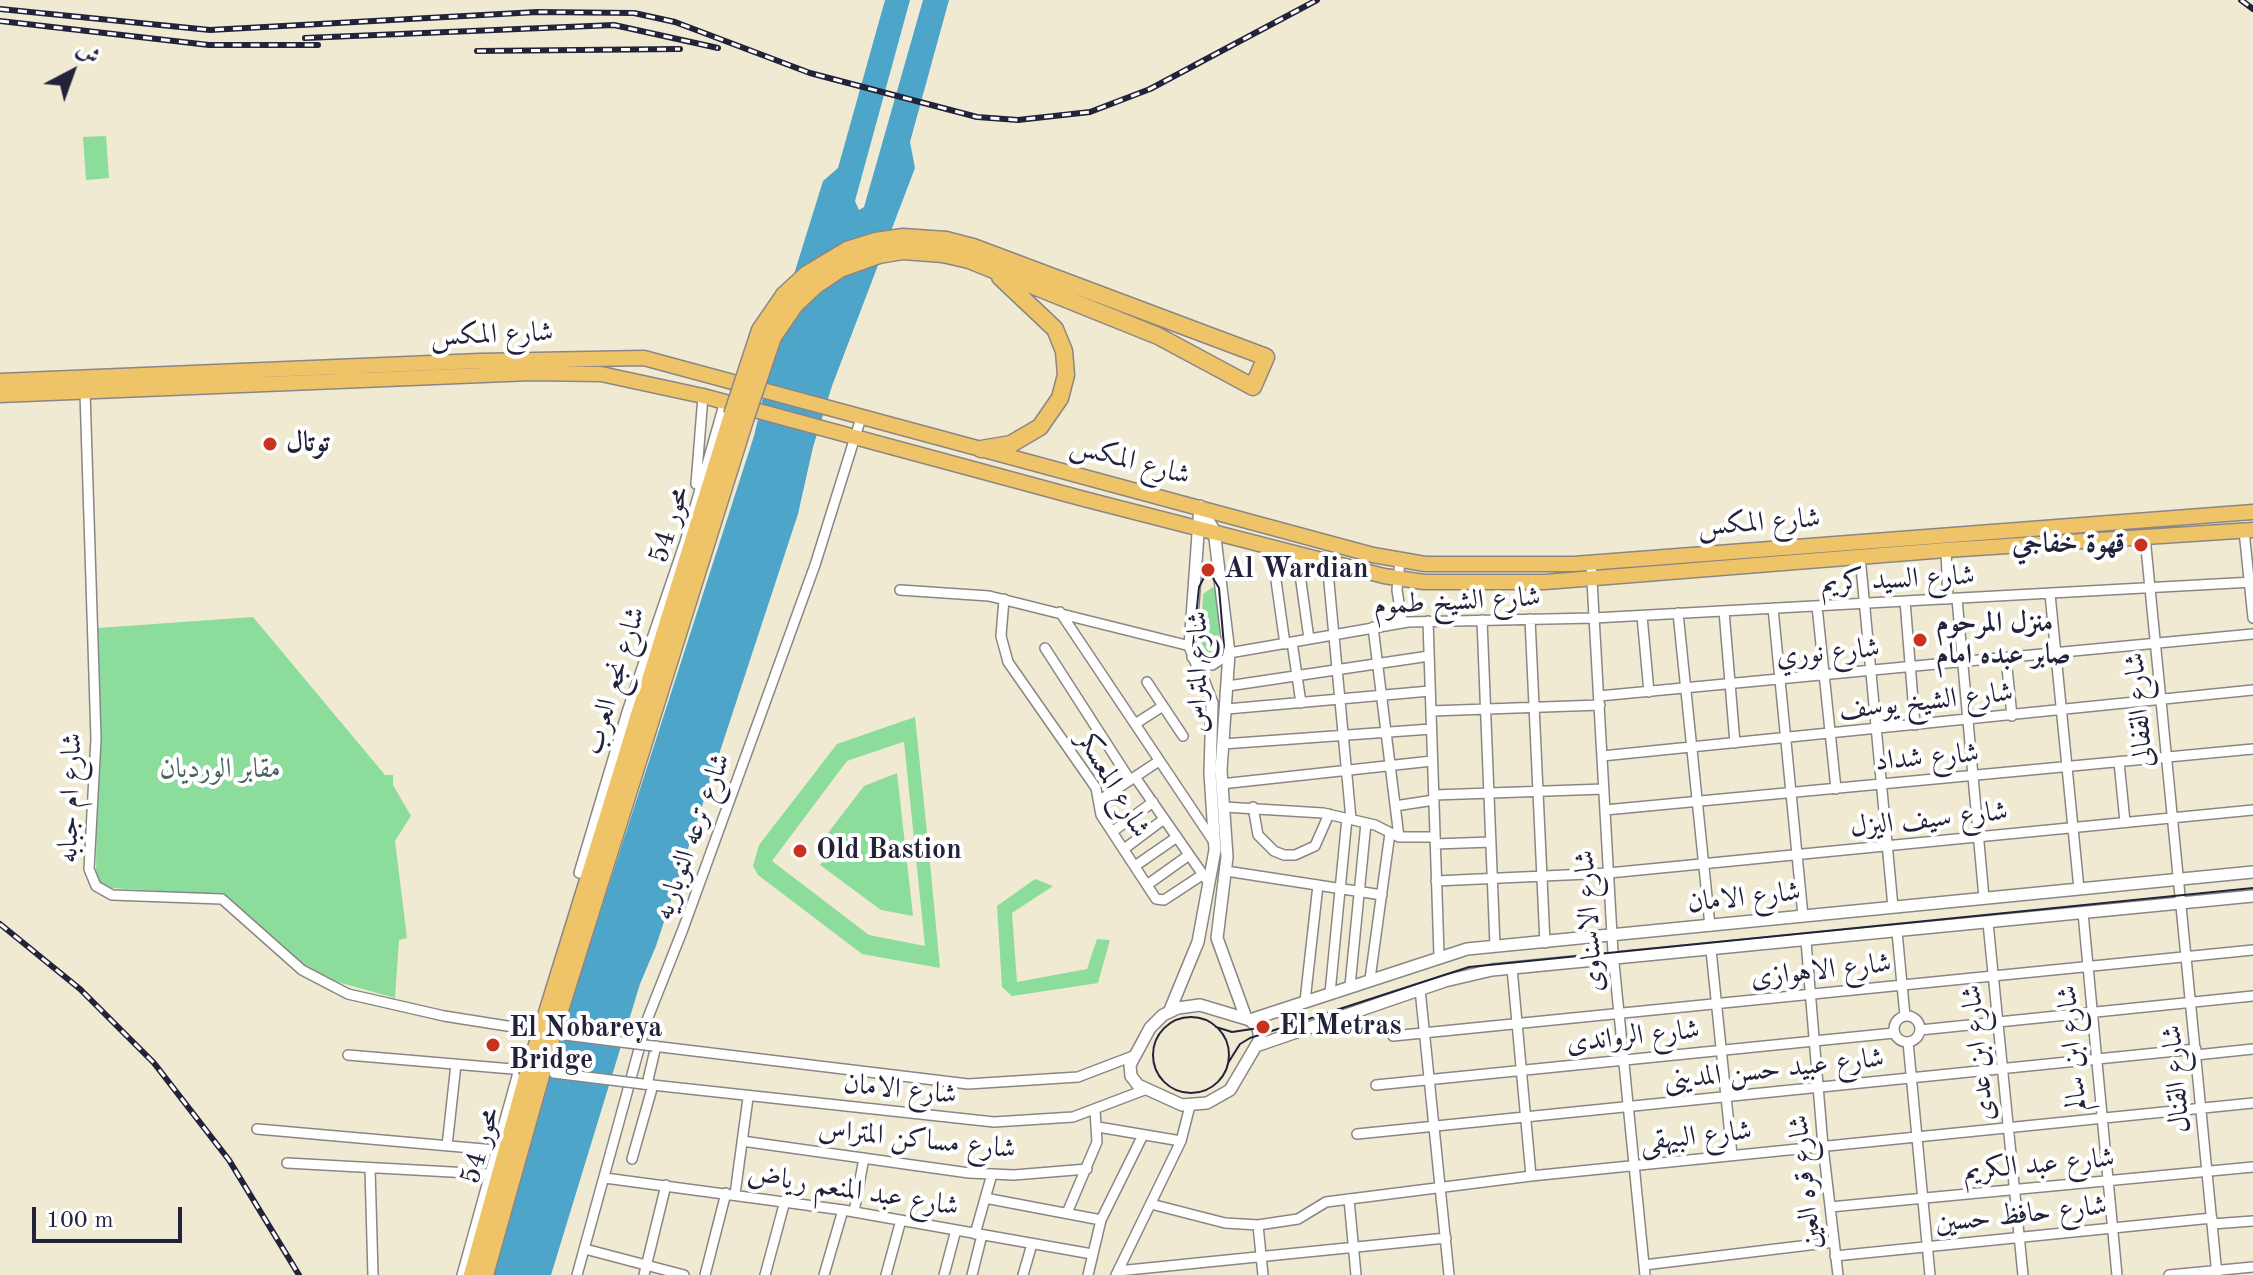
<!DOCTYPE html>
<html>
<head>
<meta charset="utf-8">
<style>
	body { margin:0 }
	#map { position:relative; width:2253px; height:1275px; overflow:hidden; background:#f1ead2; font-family:"Old Standard TT",Amiri,serif }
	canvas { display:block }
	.north { position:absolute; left:32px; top:32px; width:80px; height:80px; -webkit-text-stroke:6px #fff; paint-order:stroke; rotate:41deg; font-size:22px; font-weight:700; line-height:32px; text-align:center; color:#22223b }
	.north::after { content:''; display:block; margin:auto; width:28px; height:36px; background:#22223b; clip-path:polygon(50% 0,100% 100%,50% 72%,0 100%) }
	.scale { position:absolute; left:32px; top:1207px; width:150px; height:36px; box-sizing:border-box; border:4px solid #22223b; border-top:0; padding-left:10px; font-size:24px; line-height:28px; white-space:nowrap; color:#22223b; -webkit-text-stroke:6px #fff; paint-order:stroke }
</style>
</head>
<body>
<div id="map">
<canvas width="2253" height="1275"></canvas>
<div class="north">ش</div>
<div class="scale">100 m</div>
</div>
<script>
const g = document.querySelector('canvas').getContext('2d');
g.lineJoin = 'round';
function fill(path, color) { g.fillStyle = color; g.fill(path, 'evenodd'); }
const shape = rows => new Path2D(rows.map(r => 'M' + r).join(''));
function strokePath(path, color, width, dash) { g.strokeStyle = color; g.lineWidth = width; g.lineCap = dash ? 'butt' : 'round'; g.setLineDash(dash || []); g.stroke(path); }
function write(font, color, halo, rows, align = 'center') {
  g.font = font + ' "Old Standard TT",Amiri,serif'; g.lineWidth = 8; g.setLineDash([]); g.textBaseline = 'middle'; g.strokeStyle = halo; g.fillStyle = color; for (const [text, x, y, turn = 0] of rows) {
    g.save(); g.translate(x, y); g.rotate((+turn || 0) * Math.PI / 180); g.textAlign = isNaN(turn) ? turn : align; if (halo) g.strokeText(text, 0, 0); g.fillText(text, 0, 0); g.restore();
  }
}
fill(shape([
	[106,136,109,178,86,180,83,137],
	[1213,587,1217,593,1220,644,1210,653,1204,651,1201,642,1203,594],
	[253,617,385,775,393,775,393,785,411,816,395,841,407,938,399,940,395,998,327,979,303,964,225,895,111,888,100,884,96,877,98,628],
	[915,717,928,842,940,968,862,954,758,875,753,866,759,845,837,744],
	[903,742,904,742,925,946,869,935,772,861,847,761],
	[897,773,913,916,881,910,820,865,823,861,821,842,864,786],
	[1035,879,1053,886,1012,913,1017,982,1087,969,1097,939,1110,940,1098,983,1012,996,1002,987,997,906]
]), '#8cdc9b');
fill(shape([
	[885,0,910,0,855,201,859,210,864,207,923,0,949,0,910,142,915,168,832,386,813,447,798,514,656,946,640,984,551,1275,492,1275,578,981,754,436,785,303,823,181,838,168]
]), '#4da6ca');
const minor = shape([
	[85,392,96,739,89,869,96,886,112,895,222,899,302,970,348,994,444,1016,545,1032],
	[696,484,703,396],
	[2244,531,2253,618],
	[2145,537,2217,1275],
	[1271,545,1285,644],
	[1946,550,1948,599],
	[1297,553,1309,639],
	[1860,556,1893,907],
	[1327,561,1351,819],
	[1400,561,1397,590,1402,622],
	[1591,563,1613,953,1645,1275],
	[900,590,989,596,1190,646],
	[2050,594,2079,889],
	[1004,599,1001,636,1008,662,1096,788,1101,815,1156,899,1164,900,1202,875],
	[1957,599,1984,898],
	[1905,601,1915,725],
	[1817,606,1836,789],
	[1773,608,1803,916],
	[1724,611,1735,743],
	[1060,612,1214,842],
	[1678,613,1710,926],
	[1642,616,1649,692],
	[1530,619,1545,943],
	[1482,620,1495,946],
	[1428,621,1439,955],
	[1373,627,1399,837],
	[1292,642,1301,703],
	[1045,648,1130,780],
	[1229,653,1408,622,1594,618,2253,582],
	[2006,658,2012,716],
	[1147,682,1183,736],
	[1228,686,1429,656],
	[1599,696,2253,634],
	[1227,709,1430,691],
	[1431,711,1600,705],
	[1135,724,1163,706],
	[1223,744,1431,729],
	[1602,756,2253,690],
	[2119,762,2125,822],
	[1135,777,1206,879],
	[1221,784,1432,761],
	[1434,795,1604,789],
	[1100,800,1159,761],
	[1395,806,1434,800],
	[1224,807,1323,813,1375,825,1399,837,1435,837],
	[1253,807,1258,835,1274,851,1284,855,1295,855,1315,846,1329,814],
	[1605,810,2253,749],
	[1112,832,1153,802],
	[1435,844,1491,842],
	[1124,849,1164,819],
	[1135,866,1177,837],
	[1226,871,1382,895],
	[579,873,627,712,685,542,725,401],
	[1436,881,1609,873,2253,810],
	[1147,885,1189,855],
	[2083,913,2117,1275],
	[1988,923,2023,1275],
	[1897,932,1905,1016],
	[1806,941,1823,1146,1838,1275],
	[1711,950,1732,1155],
	[1512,968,1531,1176],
	[1370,979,1390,833],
	[1350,986,1366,823],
	[1420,989,1449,1275],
	[1330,993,1347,818],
	[1305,1001,1318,885],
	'1894 1029a13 13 0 1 1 26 0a13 13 0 1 1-26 0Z',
	[1920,1030,2253,996],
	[1393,1036,2253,950],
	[1908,1042,1930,1275],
	[653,1046,968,1084,1078,1077,1133,1056],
	[348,1055,524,1070],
	[2196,1055,2253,1049],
	[643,1084,994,1122,1073,1117,1147,1089],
	[647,1084,656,1046],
	[1376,1085,1894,1033],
	[1098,1127,1181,1141],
	[257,1129,495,1150],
	[1357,1134,2196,1049],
	[742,1141,969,1173,1014,1175,1087,1169],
	[447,1146,456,1064],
	[632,1159,653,1085],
	[287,1163,488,1174],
	[370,1168,373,1275],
	[605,1178,843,1210,1092,1254],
	[735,1194,748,1098],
	[985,1198,1101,1220],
	[1349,1199,1356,1275],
	[1151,1204,1225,1223,1258,1225,1298,1219,1326,1202,1531,1176,2253,1103],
	[1830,1207,2253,1167],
	[854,1212,864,1158],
	[1067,1213,1097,1142,1095,1110],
	[2212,1224,2253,1221],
	[1258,1225,1263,1275],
	[975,1234,992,1174],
	[585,1249,684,1275],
	[1835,1256,2212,1218],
	[1644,1265,1834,1242],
	[1118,1271,1446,1238],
	[462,1275,519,1069],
	[577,1275,647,1020,683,929,815,565,861,418],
	[644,1275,666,1185],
	[705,1275,726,1193],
	[765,1275,785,1201],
	[824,1275,843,1210],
	[886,1275,901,1220],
	[944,1275,956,1230],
	[972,1275,982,1235],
	[1023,1275,1032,1244],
	[1088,1275,1101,1220,1143,1135],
	[1116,1275,1181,1141,1190,1106],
	[2169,1275,2253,1267]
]);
const tertiary = shape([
	[1200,507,1214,530,1229,653,1221,770,1227,857,1217,938,1246,1018],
	[1193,657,1212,664,1229,653],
	[1200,1005,1250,1020,1258,1028,1260,1039,1230,1090,1207,1103,1182,1105,1138,1085,1131,1076,1130,1065,1150,1028,1163,1015,1178,1008,1200,1005],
	[1170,1010,1198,942,1215,850,1210,773,1212,703,1190,646,1200,506],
	[1250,1020,1467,949,2253,872],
	[1259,1045,1445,981,1492,970,2253,896]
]);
const primary = shape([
	[0,381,480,361,644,358,1373,555,1425,564,1574,564,2253,512],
	[0,395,531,373,601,374,703,396,1084,499,1384,576,1424,582,1545,582,1946,550,2253,530]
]);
const motorway = shape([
	[943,254,969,260,1158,336,1253,387,1266,357,973,247,946,240],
	[981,449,1011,444,1040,427,1060,398,1066,375,1064,351,1055,329,1000,277],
	[545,1019,732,415],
	[556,1023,745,420],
	[472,1275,527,1077],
	[485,1275,540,1079]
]);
strokePath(minor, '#8a8686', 12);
strokePath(tertiary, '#8a8686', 14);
strokePath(primary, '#8a8686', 17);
strokePath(motorway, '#8a8686', 19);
strokePath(minor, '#fff', 9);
strokePath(tertiary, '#fff', 11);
strokePath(primary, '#efc469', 14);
strokePath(motorway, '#efc469', 16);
strokePath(shape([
	[1208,570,1219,588,1224,646,1222,655,1209,662,1200,660,1193,647,1199,587,1208,570],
	'1153 1055a38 38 0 1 1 76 0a38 38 0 1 1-76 0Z',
	[1216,1027,1232,1032,1259,1028],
	[1228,1063,1240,1044,1250,1038,1469,967,2253,888]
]), '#22223b', 2);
const rail = shape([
	[2241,0,2253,9],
	[0,9,210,30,537,12,634,13,675,22,810,73,977,117,1018,120,1090,112,1150,89,1317,0],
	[0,21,209,45,318,45],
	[305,38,614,25,718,48],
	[477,51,680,49],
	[0,924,80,989,154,1063,229,1160,299,1275]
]);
strokePath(rail, '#22223b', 6);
strokePath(rail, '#fff', 3, [9]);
const minorBridge = shape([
	[565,1035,653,1046],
	[554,1073,643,1084]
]);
const motorwayBridge = shape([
	[732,415,760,330,784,295,807,274,847,250,876,241,903,237,946,240],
	[745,420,773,337,795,305,816,285,840,269,879,255,903,251,943,254],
	[527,1077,545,1019],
	[540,1079,556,1023]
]);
strokePath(minorBridge, '#8a8686', 12, []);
strokePath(motorwayBridge, '#8a8686', 19, []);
strokePath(minorBridge, '#fff', 9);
strokePath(motorwayBridge, '#efc469', 16);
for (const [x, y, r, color] of [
	[270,444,8,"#c8321e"],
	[2141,545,8,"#c8321e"],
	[1208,570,8,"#c8321e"],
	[1920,640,8,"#c8321e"],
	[800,851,8,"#c8321e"],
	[1263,1027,8,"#c8321e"],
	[493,1045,8,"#c8321e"]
]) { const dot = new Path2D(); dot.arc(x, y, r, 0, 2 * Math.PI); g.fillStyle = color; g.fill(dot); strokePath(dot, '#fff', 3); }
write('28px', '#22223b', '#fff', [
	["شارع المكس",492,335,-2],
	["شارع المكس",1130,461,15],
	["شارع المكس",1759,523,-4],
	["محور 54",670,525,-73],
	["شارع السيد كريم",1898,580,-3],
	["شارع الشيخ طموم",1457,602,-3],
	["شارع نوري",1828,653,-5],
	["شارع المتراس",1199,672,-90],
	["شارع نجع العرب",615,681,-73],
	["شارع الشيخ يوسف",1926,702,-6],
	["شارع القفالى",2140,710,-95],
	["شارع شداد",1927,758,-5],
	["شارع المعسكر",1113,785,60],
	["شارع ام جبابه",71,798,-88],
	["شارع سيف اليزل",1929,820,-6],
	["شارع ترعه النوباريه",693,837,-70],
	["شارع الامان",1744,898,-6],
	["شارع الاسناوى",1590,921,-94],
	["شارع الاهوازى",1821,971,-6],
	["شارع الرواندى",1633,1037,-6],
	["شارع ابن سالم",2073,1048,-95],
	["شارع ابن عدى",1979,1053,-96],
	["شارع عبيد حسن المدينى",1774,1070,-6],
	["شارع القنال",2177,1079,-95],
	["شارع الامان",900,1090,6],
	["شارع البيهقى",1696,1137,-6],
	["شارع مساكن المتراس",917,1140,6],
	["محور 54",481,1146,-74],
	["شارع عبد الكريم",2039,1165,-5],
	["شارع قره العين",1806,1182,-96],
	["شارع عبد المنعم رياض",853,1191,9],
	["شارع حافظ حسين",2021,1215,-6]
]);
write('bold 28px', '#22223b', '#fff', [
	["توتال",286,444],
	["قهوة خفاجي",2125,545,"right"],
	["Al Wardian",1224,570],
	["منزل المرحوم",1936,624],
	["صابر عبده امام",1936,656],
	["Old Bastion",816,851],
	["El Metras",1279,1027],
	["El Nobareya",509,1029],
	["Bridge",509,1061]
], 'left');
write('28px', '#47635d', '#fff', [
	["مقابر الورديان",220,770]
]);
</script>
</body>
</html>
